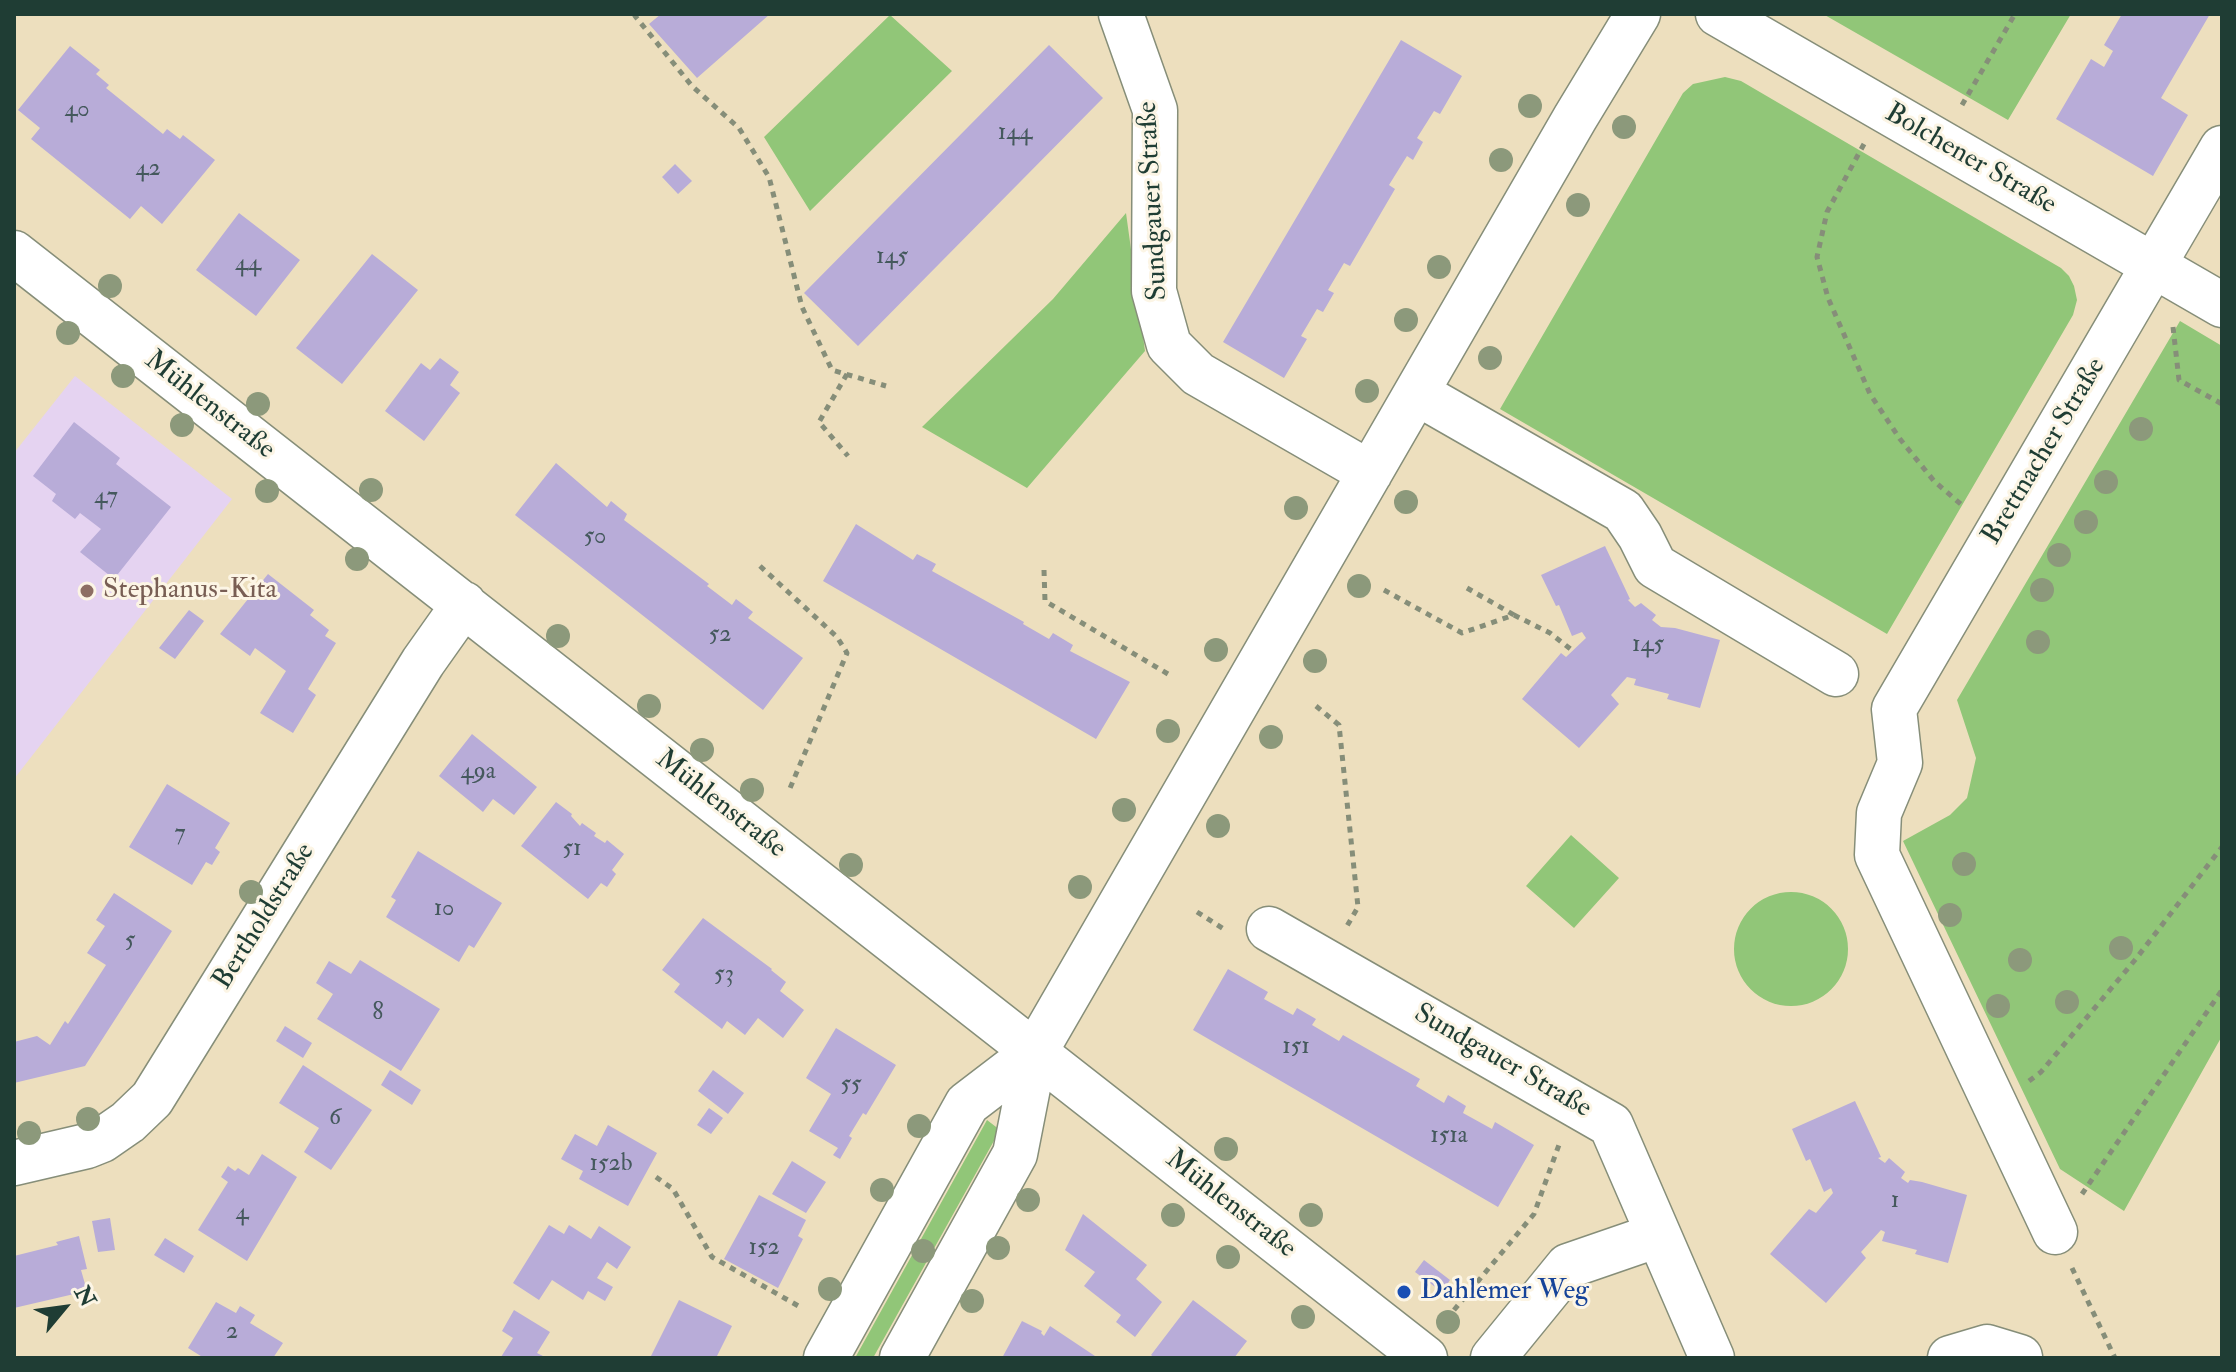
<!DOCTYPE html>
<html>
<head>
<meta charset="utf-8">
<style>
	body { margin:0 }
	#map { position:relative; width:2236px; height:1372px; overflow:hidden; background:#eddfbe; font-family:"IM FELL Double Pica",serif }
	canvas { display:block }
	.frame { position:absolute; inset:0; border:16px solid #1f3d34; pointer-events:none }
	.north { position:absolute; left:24px; top:1268px; width:80px; height:80px; -webkit-text-stroke:6px #fcf5e5; paint-order:stroke; rotate:61deg; font-size:22px; font-weight:700; line-height:32px; text-align:center; color:#1f3d34 }
	.north::after { content:''; display:block; margin:auto; width:28px; height:36px; background:#1f3d34; clip-path:polygon(50% 0,100% 100%,50% 72%,0 100%) }
</style>
</head>
<body>
<div id="map">
<canvas width="2236" height="1372"></canvas>
<div class="frame"></div>
<div class="north">N</div>
</div>
<script>
const g = document.querySelector('canvas').getContext('2d');
g.lineJoin = 'round';
function fill(path, color) { g.fillStyle = color; g.fill(path, 'evenodd'); }
const shape = rows => new Path2D(rows.map(r => 'M' + r).join(''));
function strokePath(path, color, width, dash) { g.strokeStyle = color; g.lineWidth = width; g.lineCap = dash ? 'butt' : 'round'; g.setLineDash(dash || []); g.stroke(path); }
function write(font, color, halo, rows, align = 'center') {
  g.font = font + ' "IM FELL Double Pica",serif'; g.lineWidth = 6; g.setLineDash([]); g.textBaseline = 'middle'; g.strokeStyle = halo; g.fillStyle = color; for (const [text, x, y, turn = 0] of rows) {
    g.save(); g.translate(x, y); g.rotate((+turn || 0) * Math.PI / 180); g.textAlign = isNaN(turn) ? turn : align; if (halo) g.strokeText(text, 0, 0); g.fillText(text, 0, 0); g.restore();
  }
}
fill(shape([
	[75,376,232,499,14,779,14,453]
]), '#e5d3f1');
fill(shape([
	[1823,14,2071,14,2008,120],
	[890,15,952,71,810,211,764,137],
	[1725,77,1741,81,2061,268,2069,276,2074,286,2077,300,2073,315,1887,634,1500,409,1683,93,1693,84],
	[1126,213,1145,351,1027,488,922,427,1053,299],
	[2180,321,2222,346,2222,1036,2124,1211,2060,1169,1903,841,1950,815,1967,798,1976,758,1957,700],
	[1571,835,1619,878,1574,928,1526,886],
	'1734 949a57 57 0 1 1 114 0a57 57 0 1 1-114 0Z',
	[987,1120,1000,1130,873,1358,855,1358]
]), '#91c678');
fill(shape([
	[661,14,770,14,697,78,649,24],
	[2122,14,2210,14,2161,98,2188,115,2153,176,2056,119,2091,59,2104,67,2113,51,2104,45],
	[1401,40,1462,76,1440,114,1434,111,1417,138,1423,142,1413,160,1407,156,1389,185,1395,189,1350,266,1344,263,1328,290,1334,293,1323,312,1317,309,1301,336,1307,339,1284,378,1223,342],
	[1049,45,1103,98,858,346,804,293],
	[70,46,100,70,96,74,109,85,106,88,163,134,167,129,180,139,183,135,215,160,162,224,141,206,130,219,31,139,40,128,18,110],
	[675,164,692,181,678,194,662,177],
	[239,213,300,260,256,316,196,270],
	[372,254,418,290,342,384,296,348],
	[440,358,459,372,450,385,460,393,424,441,385,411,421,363,430,370],
	[74,422,120,458,116,464,171,507,114,579,80,552,101,529,80,513,75,519,52,501,56,494,33,476],
	[556,463,607,507,611,501,627,514,624,520,709,584,707,586,732,605,736,599,753,612,748,618,803,658,763,710,515,515],
	[856,524,913,560,917,554,936,564,932,571,1024,622,1023,624,1049,639,1053,633,1073,645,1070,651,1130,682,1096,739,823,581],
	[1605,546,1630,599,1628,600,1635,607,1641,603,1656,615,1652,620,1661,627,1675,628,1720,640,1700,708,1667,699,1669,694,1634,685,1636,679,1627,677,1611,695,1619,704,1579,748,1522,699,1561,653,1566,657,1586,638,1582,632,1572,636,1559,605,1556,606,1541,575],
	[268,574,314,610,310,615,329,630,325,636,336,643,308,689,316,695,293,733,260,713,286,671,255,648,250,656,220,634],
	[189,610,204,621,175,659,159,648],
	[472,734,537,787,514,815,493,799,483,812,439,776],
	[167,784,230,823,215,848,220,852,212,865,206,862,192,885,129,847],
	[556,802,572,814,571,816,580,826,582,823,596,833,594,836,605,843,607,840,624,854,612,870,616,874,607,887,601,883,588,899,521,846],
	[418,851,502,903,474,948,469,945,459,962,386,917,396,900,391,897],
	[114,893,172,931,85,1066,14,1083,14,1042,37,1036,50,1045,65,1021,68,1024,106,965,87,953,105,926,96,920],
	[703,918,772,969,771,970,786,982,780,991,804,1010,783,1038,758,1018,745,1035,727,1021,722,1029,674,992,680,984,662,970],
	[360,960,440,1009,401,1071,317,1019,333,994,316,983,329,961,351,974],
	[1228,969,1268,992,1264,999,1293,1015,1297,1008,1316,1019,1312,1025,1339,1041,1343,1035,1420,1079,1416,1086,1444,1103,1448,1095,1466,1106,1463,1113,1492,1129,1495,1122,1534,1145,1498,1207,1193,1030],
	[285,1026,312,1043,303,1058,276,1041],
	[836,1028,896,1065,866,1115,863,1113,849,1136,852,1138,840,1159,833,1155,838,1148,809,1131,831,1094,806,1078],
	[303,1065,372,1110,331,1170,304,1152,319,1128,279,1103],
	[390,1070,421,1090,412,1105,381,1085],
	[713,1070,744,1093,728,1114,698,1091],
	[1855,1101,1881,1157,1878,1158,1885,1163,1889,1158,1905,1172,1901,1178,1908,1183,1910,1180,1922,1182,1967,1195,1948,1263,1915,1254,1917,1250,1882,1241,1885,1232,1881,1230,1861,1252,1866,1258,1826,1303,1770,1254,1809,1209,1816,1213,1833,1193,1831,1188,1824,1192,1810,1159,1806,1161,1792,1129],
	[709,1108,723,1118,711,1134,697,1125],
	[608,1125,657,1153,628,1206,579,1179,583,1171,561,1159,575,1134,597,1146],
	[262,1154,297,1177,247,1261,198,1230,228,1182,221,1177,228,1166,235,1171,238,1168,249,1175],
	[792,1161,826,1182,806,1213,772,1194],
	[759,1195,806,1220,798,1236,803,1239,778,1288,724,1259],
	[1083,1214,1147,1265,1136,1279,1162,1302,1135,1337,1116,1322,1121,1315,1084,1286,1095,1272,1065,1250],
	[110,1218,115,1250,98,1252,92,1221],
	[549,1225,564,1234,569,1225,591,1239,599,1226,631,1247,617,1269,607,1262,597,1278,613,1287,605,1301,588,1291,583,1300,552,1280,539,1300,513,1283],
	[79,1236,87,1269,81,1270,87,1291,14,1308,14,1256,58,1245,56,1242],
	[165,1238,194,1256,184,1273,154,1255],
	[1424,1260,1450,1280,1442,1292,1415,1272],
	[679,1300,732,1326,716,1358,650,1358],
	[1193,1300,1247,1341,1234,1358,1155,1358,1151,1355],
	[216,1302,236,1313,240,1306,255,1315,250,1323,283,1343,273,1358,204,1358,188,1348],
	[514,1310,550,1332,537,1353,547,1358,501,1357,513,1338,502,1331],
	[1022,1321,1042,1331,1041,1333,1044,1336,1050,1326,1095,1356,1002,1358]
]), '#b8acd8');
const minor = shape([
	[1121,14,1155,110,1154,291,1169,345,1198,374,1370,473],
	[1718,14,2222,305],
	[14,253,1425,1358],
	[1417,393,1623,511,1640,536,1655,566,1836,674],
	[1269,929,1611,1125,1712,1358],
	[14,1163,87,1146,102,1140,128,1122,152,1099,423,662,464,604],
	[2055,1232,1877,855,1879,813,1900,763,1894,709,2222,148],
	[826,1358,967,1104,1035,1052],
	[902,1358,1015,1154,1035,1052,1575,118,1638,14],
	[1493,1358,1568,1266,1658,1235],
	[1950,1358,1987,1347,2020,1357]
]);
strokePath(minor, '#868e79', 47);
strokePath(shape([
	[636,14,635,16,692,86,739,128,769,177,802,307,832,370,886,386],
	[1962,105,2015,14],
	[1864,144,1827,212,1817,257,1828,298,1870,394,1900,439,1934,481,1963,506],
	[2173,327,2179,380,2222,404],
	[847,374,819,422,848,456],
	[760,566,837,637,847,653,788,793],
	[1044,570,1045,601,1173,677],
	[1467,588,1514,615],
	[1384,590,1462,633,1514,615,1550,633,1573,651],
	[1316,706,1339,725,1358,907,1347,926],
	[1197,912,1227,931],
	[2029,1081,2041,1072,2135,960,2222,847],
	[656,1177,673,1189,712,1257,802,1308],
	[2082,1194,2222,990],
	[2072,1268,2115,1358],
	[1454,1310,1534,1214,1560,1142]
]), '#868e79', 5, [6, 6]);
strokePath(minor, '#fff', 44);
g.fillStyle = '#8c997b';
for (const [x, y] of [
	[1530,106],
	[1624,127],
	[1501,160],
	[1578,205],
	[1439,267],
	[110,286],
	[1406,320],
	[68,333],
	[1490,358],
	[123,376],
	[1367,391],
	[258,404],
	[182,425],
	[2141,429],
	[2106,482],
	[371,490],
	[267,491],
	[1406,502],
	[1296,508],
	[2086,522],
	[2059,555],
	[357,559],
	[1359,586],
	[2042,590],
	[558,636],
	[2038,642],
	[1216,650],
	[1315,661],
	[649,706],
	[1168,731],
	[1271,737],
	[702,750],
	[752,790],
	[1124,810],
	[1218,826],
	[1964,864],
	[851,865],
	[1080,887],
	[251,892],
	[1950,915],
	[2121,948],
	[2020,960],
	[2067,1002],
	[1998,1006],
	[88,1119],
	[919,1126],
	[29,1133],
	[1226,1149],
	[882,1190],
	[1028,1200],
	[1173,1215],
	[1311,1215],
	[998,1248],
	[923,1251],
	[1228,1257],
	[830,1289],
	[972,1301],
	[1303,1317],
	[1448,1322]
]) { g.beginPath(); g.arc(x, y, 12, 0, 2 * Math.PI); g.fill(); }
for (const [x, y, r, color] of [
	[87,591,8,"#8d6e63"],
	[1404,1292,8,"#1a4fb4"]
]) { const dot = new Path2D(); dot.arc(x, y, r, 0, 2 * Math.PI); g.fillStyle = color; g.fill(dot); strokePath(dot, '#fcf5e5', 3); }
write('24px', '#45595d', null, [
	["40",77,111],
	["144",1015,134],
	["42",148,170],
	["145",892,258],
	["44",248,265],
	["47",106,498],
	["50",595,538],
	["52",720,636],
	["145",1648,646],
	["49a",478,773],
	["7",180,835],
	["51",572,850],
	["10",444,910],
	["5",130,942],
	["53",724,976],
	["8",378,1014],
	["151",1296,1048],
	["55",851,1086],
	["6",335,1119],
	["151a",1449,1137],
	["152b",611,1165],
	["1",1895,1202],
	["4",242,1214],
	["152",764,1249],
	["2",232,1333]
]);
write('28px', '#1f3d34', '#fcf5e5', [
	["Bolchener Straße",1970,160,30],
	["Sundgauer Straße",1154,201,-93],
	["Mühlenstraße",209,406,38],
	["Brettnacher Straße",2045,452,-59],
	["Mühlenstraße",720,805,38],
	["Bertholdstraße",265,917,-58],
	["Sundgauer Straße",1502,1062,30],
	["Mühlenstraße",1230,1205,38]
]);
write('28px', '#785e54', '#fcf5e5', [
	["Stephanus-Kita",103,591]
], 'left');
write('28px', '#164399', '#fcf5e5', [
	["Dahlemer Weg",1420,1292]
], 'left');
</script>
</body>
</html>
